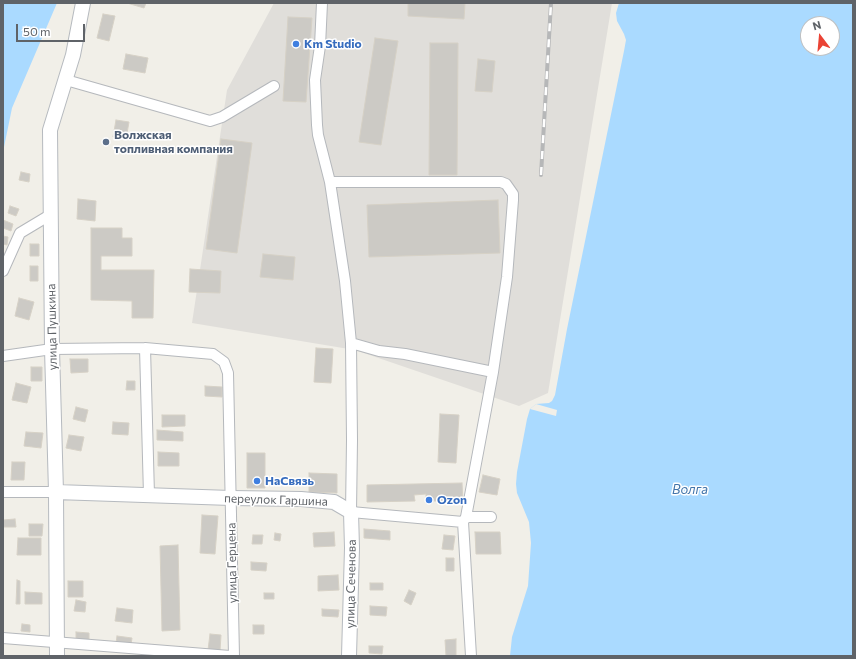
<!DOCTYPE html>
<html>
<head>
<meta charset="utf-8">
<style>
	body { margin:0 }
	#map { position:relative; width:856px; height:659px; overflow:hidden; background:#f1efe8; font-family:Commissioner,sans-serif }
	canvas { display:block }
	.frame { position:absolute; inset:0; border:4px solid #5f6368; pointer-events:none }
	.north { position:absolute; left:800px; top:16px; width:40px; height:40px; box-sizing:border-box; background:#fff; border:1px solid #bfc1c3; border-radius:50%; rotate:344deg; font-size:11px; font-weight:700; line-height:16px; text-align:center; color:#5f6368 }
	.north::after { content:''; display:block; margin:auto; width:14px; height:18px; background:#ea4335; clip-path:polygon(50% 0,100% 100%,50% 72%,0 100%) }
	.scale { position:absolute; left:16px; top:24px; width:69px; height:18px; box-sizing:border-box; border:2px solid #5f6368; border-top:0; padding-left:5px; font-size:12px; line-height:14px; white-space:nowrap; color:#5f6368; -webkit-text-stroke:3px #fff; paint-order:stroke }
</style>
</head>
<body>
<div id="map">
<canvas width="856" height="659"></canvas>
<div class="frame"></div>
<div class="north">N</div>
<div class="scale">50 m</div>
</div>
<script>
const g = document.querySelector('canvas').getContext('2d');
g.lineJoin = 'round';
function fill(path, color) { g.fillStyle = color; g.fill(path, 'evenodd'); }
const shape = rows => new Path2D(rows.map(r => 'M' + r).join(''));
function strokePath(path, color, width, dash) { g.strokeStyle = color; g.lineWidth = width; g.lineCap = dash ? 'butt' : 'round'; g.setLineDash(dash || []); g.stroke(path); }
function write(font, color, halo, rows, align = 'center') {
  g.font = font + ' Commissioner,sans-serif'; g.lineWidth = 3; g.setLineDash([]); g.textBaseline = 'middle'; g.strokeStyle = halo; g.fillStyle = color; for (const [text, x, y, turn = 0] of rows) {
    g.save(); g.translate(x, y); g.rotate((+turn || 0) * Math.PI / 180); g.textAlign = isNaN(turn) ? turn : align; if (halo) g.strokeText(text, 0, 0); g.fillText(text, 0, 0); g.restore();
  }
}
fill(shape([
	[274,3,612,3,548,393,519,406,355,350,192,323,227,90]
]), '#e0deda');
fill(shape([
	[3,3,57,3,12,108,3,152],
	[619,3,853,3,853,656,510,656,512,637,528,586,531,543,529,522,517,493,516,484,517,472,527,419,530,409,536,404,549,403,552,401,555,395,567,329,624,51,626,40,624,34,617,21,616,13],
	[808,24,832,24,832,48,808,48]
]), '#aadaff');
fill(shape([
	[536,404,557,410,556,416,530,409]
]), '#f1efe8');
const building = shape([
	[127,3,146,3,144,8,127,3],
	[408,3,465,3,464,19,408,16,408,3],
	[103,14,115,16,109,41,97,38,103,14],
	[288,17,312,18,306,102,283,101,288,17],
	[375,38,398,41,381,145,359,142,375,38],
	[430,43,458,43,457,175,429,175,430,43],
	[126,54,148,58,145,73,123,69,126,54],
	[478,59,495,61,492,92,475,91,478,59],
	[116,120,129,122,126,139,113,137,116,120],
	[221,139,252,143,237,253,206,249,221,139],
	[21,172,30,174,29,182,19,180,21,172],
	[78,199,96,201,95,221,77,219,78,199],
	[498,200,500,253,369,257,367,205,498,200],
	[10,206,19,209,16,216,8,213,10,206],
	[3,220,13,224,11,231,3,228,3,220],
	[91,228,122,228,122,238,132,238,132,256,101,256,101,270,154,270,153,318,132,318,132,301,91,300,91,228],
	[3,236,8,237,7,245,3,244,3,236],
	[30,244,39,244,39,256,30,256,30,244],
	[263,254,295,257,293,280,260,277,263,254],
	[30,266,38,266,38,281,30,281,30,266],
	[190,269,221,271,220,293,189,292,190,269],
	[19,298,34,302,29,320,15,316,19,298],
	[316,348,333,349,331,383,314,382,316,348],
	[70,359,88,359,88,372,71,373,70,359],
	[31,367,42,367,42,381,31,381,31,367],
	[127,381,135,381,135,390,126,390,127,381],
	[16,383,31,387,27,403,12,400,16,383],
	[205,386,222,387,222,397,205,396,205,386],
	[76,407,88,410,85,422,73,419,76,407],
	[440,414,459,415,456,463,438,462,440,414],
	[162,415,185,415,185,426,162,427,162,415],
	[113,422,129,423,128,435,112,434,113,422],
	[157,430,183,432,183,441,157,440,157,430],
	[26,432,43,433,41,448,24,446,26,432],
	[69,435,84,437,81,451,66,448,69,435],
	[158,452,179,453,179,466,158,466,158,452],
	[247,453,265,453,265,488,247,488,247,453],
	[12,462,25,462,24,480,11,480,12,462],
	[309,473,337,474,337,493,309,492,309,473],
	[483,475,500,479,497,495,479,492,483,475],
	[462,483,463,501,426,501,426,494,414,495,415,501,367,502,367,485,462,483],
	[202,515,218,516,215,554,200,553,202,515],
	[15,519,16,527,3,527,3,520,15,519],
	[29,524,43,524,42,536,29,536,29,524],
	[364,529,390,531,390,540,364,538,364,529],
	[334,532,335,546,314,547,313,533,334,532],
	[475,532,500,532,501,554,476,554,475,532],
	[275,533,281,534,280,541,274,540,275,533],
	[253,535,263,535,262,544,252,544,253,535],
	[444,535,455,536,453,550,442,549,444,535],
	[18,538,41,538,41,555,17,555,18,538],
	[178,545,180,630,162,631,160,546,178,545],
	[446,558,454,558,454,571,446,571,446,558],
	[251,562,267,563,266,571,251,570,251,562],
	[338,575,339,590,318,591,318,576,338,575],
	[17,580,20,581,20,604,16,604,17,580],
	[68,581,83,581,83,597,68,597,68,581],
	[370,583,383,583,383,590,370,590,370,583],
	[409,590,416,593,411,605,404,601,409,590],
	[25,592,42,593,42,604,25,604,25,592],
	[264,593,274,593,274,599,264,599,264,593],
	[76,600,86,602,85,612,74,611,76,600],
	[370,606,387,607,386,616,370,615,370,606],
	[117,608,133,610,132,623,115,621,117,608],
	[322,609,339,610,338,617,322,616,322,609],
	[22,624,30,625,30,632,21,631,22,624],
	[253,625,264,625,264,634,253,634,253,625],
	[76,632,89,633,89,641,76,639,76,632],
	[210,634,221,635,220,651,208,650,210,634],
	[117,636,132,638,131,645,116,643,117,636],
	[456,639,456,656,446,656,445,640,456,639],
	[369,646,383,646,382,654,369,653,369,646]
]);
fill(building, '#cccac5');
strokePath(building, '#d6d1c6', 1);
const minor = shape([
	[322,3,320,46,315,80,317,125,318,135,330,182,345,281,351,343,352,440,351,512,463,522,466,517,491,517],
	[66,80,210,121,222,117,274,86],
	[330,182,501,182,506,184,513,194,513,200,507,277,493,372,466,517],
	[3,271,20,233,50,215],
	[351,343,379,351,405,354,493,372],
	[145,348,149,495],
	[3,356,52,349,145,348,213,354,224,362,228,373,234,656],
	[3,492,56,492],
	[463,522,471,656],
	[3,638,230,656]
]);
const secondary = shape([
	[56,492,231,498,301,499,334,502,351,512,352,548,349,656],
	[57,656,56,492,52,349,50,130,73,55,83,3]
]);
strokePath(minor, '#b5b8bc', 12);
strokePath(secondary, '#b6babf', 16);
strokePath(minor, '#fff', 10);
strokePath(secondary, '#fff', 14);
const rail = shape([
	[541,175,551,3]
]);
strokePath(rail, '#b6b7b8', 4);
strokePath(rail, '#fff', 2.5, [8]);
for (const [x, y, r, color] of [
	[296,44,4,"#3f7fe0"],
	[106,142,4,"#5c6f8a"],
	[257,481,4,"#3f7fe0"],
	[429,500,4,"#3f7fe0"]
]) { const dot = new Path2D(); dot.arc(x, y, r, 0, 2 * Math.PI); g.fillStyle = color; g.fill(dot); strokePath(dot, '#fff', 1.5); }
write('bold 12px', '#366cbe', '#fff', [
	["Кm Studio",304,44],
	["НаСвязь",265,481],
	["Ozon",437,500]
], 'left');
write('bold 12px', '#4e5e75', '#fff', [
	["Волжская",114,135],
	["топливная компания",114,149]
], 'left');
write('12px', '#5f6368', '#fff', [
	["улица Пушкина",52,327,-91],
	["переулок Гаршина",276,500,2],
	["улица Герцена",232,563,-91],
	["улица Сеченова",351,584,-89]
]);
write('italic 13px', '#4174aa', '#fff', [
	["Волга",690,490]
]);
</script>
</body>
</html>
